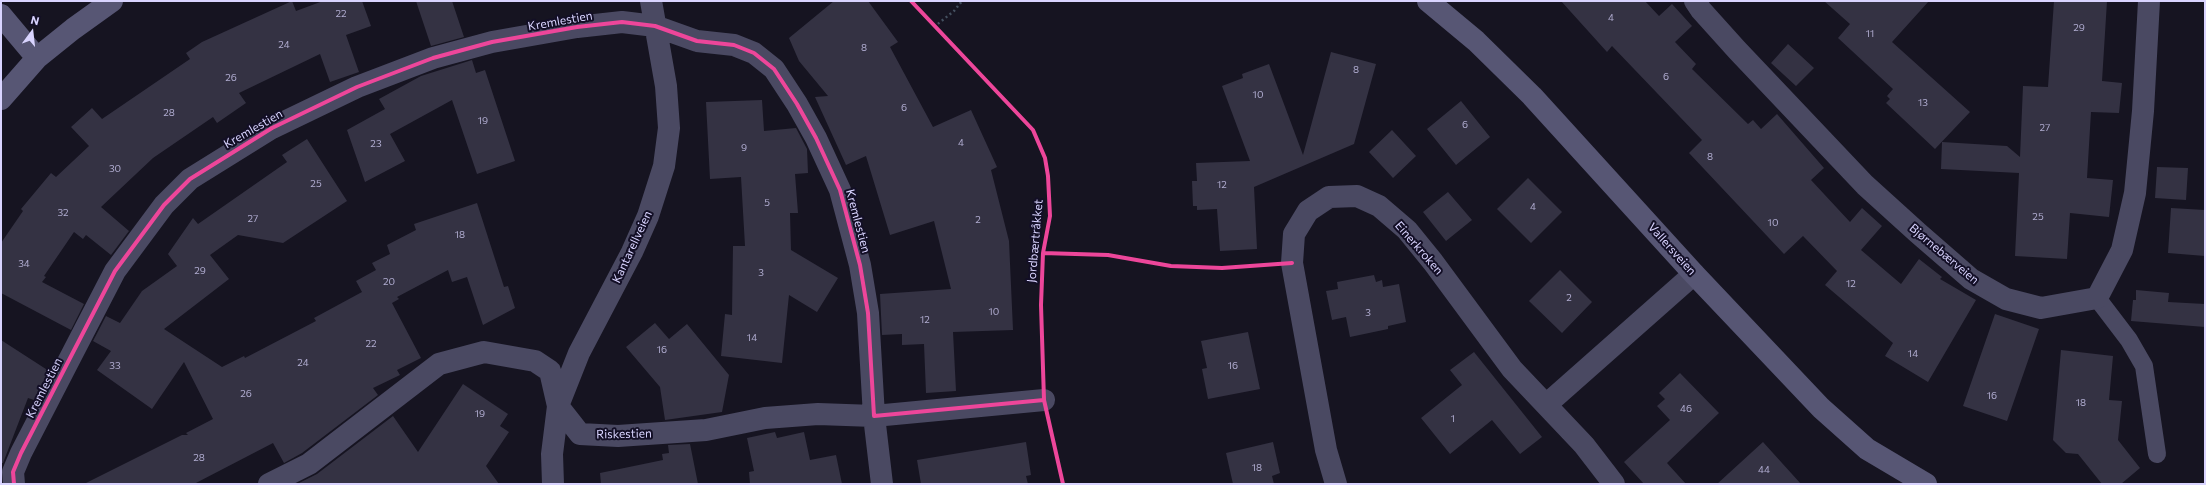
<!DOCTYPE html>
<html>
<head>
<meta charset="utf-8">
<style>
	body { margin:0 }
	#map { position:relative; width:2206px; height:485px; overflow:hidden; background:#161421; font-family:Commissioner,sans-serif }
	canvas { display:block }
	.frame { position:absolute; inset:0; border:2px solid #d9d4ff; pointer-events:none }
	.north { position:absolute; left:12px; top:12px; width:40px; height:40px; -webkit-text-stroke:3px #130f26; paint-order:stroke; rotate:15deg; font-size:11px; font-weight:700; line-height:16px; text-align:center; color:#d9d4ff }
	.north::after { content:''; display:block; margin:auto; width:14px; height:18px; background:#d9d4ff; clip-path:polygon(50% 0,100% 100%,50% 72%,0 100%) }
</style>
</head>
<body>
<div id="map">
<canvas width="2206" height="485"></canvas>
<div class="frame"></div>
<div class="north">N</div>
</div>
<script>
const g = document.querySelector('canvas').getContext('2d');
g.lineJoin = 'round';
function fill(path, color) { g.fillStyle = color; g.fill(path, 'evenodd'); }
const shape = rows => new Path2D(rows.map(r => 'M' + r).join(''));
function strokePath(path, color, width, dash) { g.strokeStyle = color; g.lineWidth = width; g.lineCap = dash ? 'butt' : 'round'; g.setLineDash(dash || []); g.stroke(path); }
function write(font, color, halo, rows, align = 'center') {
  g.font = font + ' Commissioner,sans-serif'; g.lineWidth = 4; g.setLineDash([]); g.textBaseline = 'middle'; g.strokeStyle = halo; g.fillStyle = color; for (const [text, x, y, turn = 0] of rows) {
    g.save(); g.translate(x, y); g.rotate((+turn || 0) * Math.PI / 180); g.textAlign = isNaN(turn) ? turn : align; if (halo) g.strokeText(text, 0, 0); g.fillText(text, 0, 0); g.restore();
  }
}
fill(shape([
	[292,1,296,11,323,1,362,1,371,26,346,35,359,72,330,82,320,54,239,93,246,103,217,123,213,117,153,158,101,207,129,231,111,255,86,235,83,239,74,232,44,276,46,277,42,282,84,304,71,330,1,293,1,243,23,211,21,209,51,173,56,177,89,146,71,127,92,108,102,119,190,59,186,53,202,42],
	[416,1,452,1,464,37,431,46],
	[834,1,868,1,898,42,890,47,933,127,971,110,997,167,991,170,1009,241,1013,330,953,332,956,391,926,393,924,344,902,345,902,334,882,335,880,294,951,289,934,221,890,235,866,156,846,165,815,97,828,96,799,61,789,38],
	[1561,1,1645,1,1659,16,1672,4,1692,26,1675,42,1696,64,1692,69,1748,124,1753,120,1761,129,1777,114,1824,168,1811,180,1850,222,1862,208,1882,226,1861,250,1901,284,1919,259,1942,277,1940,279,1976,300,1928,382,1885,356,1893,343,1825,285,1837,271,1803,236,1784,254,1689,153,1702,140,1612,46,1607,52],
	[1824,1,1929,1,1892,42,1970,112,1935,149,1886,103,1890,99,1887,96,1893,89,1838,38,1850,24],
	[2054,1,2107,1,2102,81,2122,83,2119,113,2091,112,2087,178,2113,180,2109,217,2070,213,2067,259,2015,256,2019,173,1941,169,1942,142,2007,146,2020,157,2023,86,2048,87],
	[1788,44,1814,68,1796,86,1771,63],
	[1331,52,1376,64,1354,144,1254,187,1257,249,1220,251,1217,209,1197,210,1197,206,1193,206,1192,181,1197,181,1196,163,1250,161,1222,86,1243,78,1242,74,1269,64,1303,155],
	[472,60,476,73,485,70,515,161,477,174,452,100,390,134,405,161,365,182,347,130,385,109,379,99,421,76],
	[762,100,764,131,796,128,807,149,808,173,795,174,798,213,790,213,791,250,838,278,817,312,789,295,782,363,721,356,725,314,732,315,733,246,745,246,741,177,710,179,706,102],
	[1461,101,1490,137,1456,165,1427,129],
	[1392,130,1416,156,1393,178,1369,152],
	[307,139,347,201,283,243,238,235,210,255,229,279,164,329,222,367,244,356,245,358,316,321,314,318,362,292,356,281,376,270,372,263,390,254,387,245,416,230,414,224,477,203,504,287,508,286,515,308,483,325,467,277,452,282,448,270,397,297,399,299,392,303,421,358,397,370,400,375,373,388,378,395,302,453,284,463,273,443,194,484,84,484,182,435,188,435,186,433,213,419,184,362,152,409,97,370,111,351,93,341,106,316,120,323,142,291,177,266,168,254,193,218,198,224,287,162,282,155],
	[2157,167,2188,168,2186,200,2155,198],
	[1528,178,1562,212,1531,243,1497,209],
	[1448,192,1472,220,1446,241,1423,212],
	[2171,208,2205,210,2205,256,2168,253],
	[1560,270,1592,302,1562,333,1529,301],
	[1374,275,1376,282,1382,280,1383,287,1399,284,1406,322,1388,326,1388,329,1350,337,1346,317,1332,320,1326,291,1338,289,1337,282],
	[2136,290,2169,293,2168,302,2205,304,2205,327,2131,321,2133,300,2136,300],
	[1995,314,2039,329,2007,421,1963,406],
	[655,323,669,339,687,324,729,375,722,412,665,420,660,387,626,347],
	[1248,332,1260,389,1208,399,1202,369,1207,368,1201,341],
	[1,340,49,371,34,400,28,398,3,463,1,463],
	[2061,350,2113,356,2109,400,2122,401,2118,440,2140,468,2121,484,2102,484,2078,454,2066,453,2053,440],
	[1474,352,1542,437,1520,454,1492,420,1450,454,1421,418,1462,385,1450,370],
	[1680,373,1719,413,1667,463,1686,484,1644,484,1624,462,1670,420,1657,406,1665,399,1659,393],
	[463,384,508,414,500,426,509,432,486,466,499,484,297,484,317,474,393,416,418,452],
	[775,432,777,438,804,432,810,460,836,455,842,484,750,484,749,472,754,471,747,438],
	[1026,442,1031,475,1026,476,1028,484,921,484,917,460],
	[1273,442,1280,473,1272,476,1274,484,1233,484,1226,453],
	[1763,442,1801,484,1717,484],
	[690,444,698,484,601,484,600,473,663,460,662,454,669,453,668,445]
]), '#343243');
strokePath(shape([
	[934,27,954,11,962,1]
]), '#44505f', 2.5, [2, 3]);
strokePath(shape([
	[2097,298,2129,340,2144,366,2157,454]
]), '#4a4962', 18);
strokePath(shape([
	[1695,1,1701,10,1737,50,1865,185,1918,233,1971,279,2006,299,2041,308,2097,298,2122,250,2135,193,2143,111,2149,1],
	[1547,404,1694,274],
	[14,484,13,472,21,453,115,271,164,205,190,179,272,128,357,87,433,58,492,42,577,27,622,22,655,26,697,41,734,45,754,53,774,69,797,104,816,138,840,190,860,265,868,313,874,416,1044,400],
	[269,484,309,464,439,364,484,352,535,361,550,371,558,406,580,434,618,436,706,430,765,418,818,414,874,416,882,484],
	[553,484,552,454,558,406,579,353,632,252,648,216,664,166,669,128,666,86,651,1],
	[1336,484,1326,450,1292,263,1294,234,1308,211,1329,197,1357,196,1379,206,1407,230,1433,262,1512,369,1584,445,1614,484]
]), '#4a4962', 22);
strokePath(shape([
	[1428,1,1476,41,1532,96,1694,274,1821,408,1867,449,1926,484],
	[1,15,37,58],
	[1,99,37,58,73,29,112,1]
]), '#575674', 22);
strokePath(shape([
	[911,1,1033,130,1045,158,1048,176,1050,216,1043,253,1041,305,1044,400,1063,484],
	[1043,253,1108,255,1171,266,1222,268,1292,263],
	[14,484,13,472,21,453,115,271,164,205,190,179,272,128,357,87,433,58,492,42,577,27,622,22,655,26,697,41,734,45,754,53,774,69,797,104,816,138,840,190,860,265,868,313,874,416,1044,400]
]), '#ed469a', 4);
write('10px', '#b0acd0', null, [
	["22",341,14],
	["4",1611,18],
	["29",2079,28],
	["11",1870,34],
	["24",284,45],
	["8",864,48],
	["8",1356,70],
	["6",1666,77],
	["26",231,78],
	["10",1258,95],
	["13",1923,103],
	["6",904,108],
	["28",169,113],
	["19",483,121],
	["6",1465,125],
	["27",2045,128],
	["4",961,143],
	["23",376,144],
	["9",744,148],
	["8",1710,157],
	["30",115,169],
	["25",316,184],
	["12",1222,185],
	["5",767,203],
	["4",1533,207],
	["32",63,213],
	["25",2038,217],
	["27",253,219],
	["2",978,220],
	["10",1773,223],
	["18",460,235],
	["34",24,264],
	["29",200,271],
	["3",761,273],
	["20",389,282],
	["12",1851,284],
	["2",1569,298],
	["10",994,312],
	["3",1368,313],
	["12",925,320],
	["14",752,338],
	["22",371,344],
	["16",662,350],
	["14",1913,354],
	["24",303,363],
	["33",115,366],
	["16",1233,366],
	["26",246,394],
	["16",1992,396],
	["18",2081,403],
	["46",1686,409],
	["19",480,414],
	["1",1453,419],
	["28",199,458],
	["18",1257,468],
	["44",1764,470]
]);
write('12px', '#d9d4ff', '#130f26', [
	["Kremlestien",560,21,-10],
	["Kremlestien",253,129,-30],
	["Kremlestien",858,221,75],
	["Jordbærtråkket",1035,241,-85],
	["Kantarellveien",632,247,-65],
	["Einerkroken",1419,248,49],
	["Vallersveien",1672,249,48],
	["Bjørnebærveien",1944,254,40],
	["Kremlestien",44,388,-63],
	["Riskestien",624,434,-1]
]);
</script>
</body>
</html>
